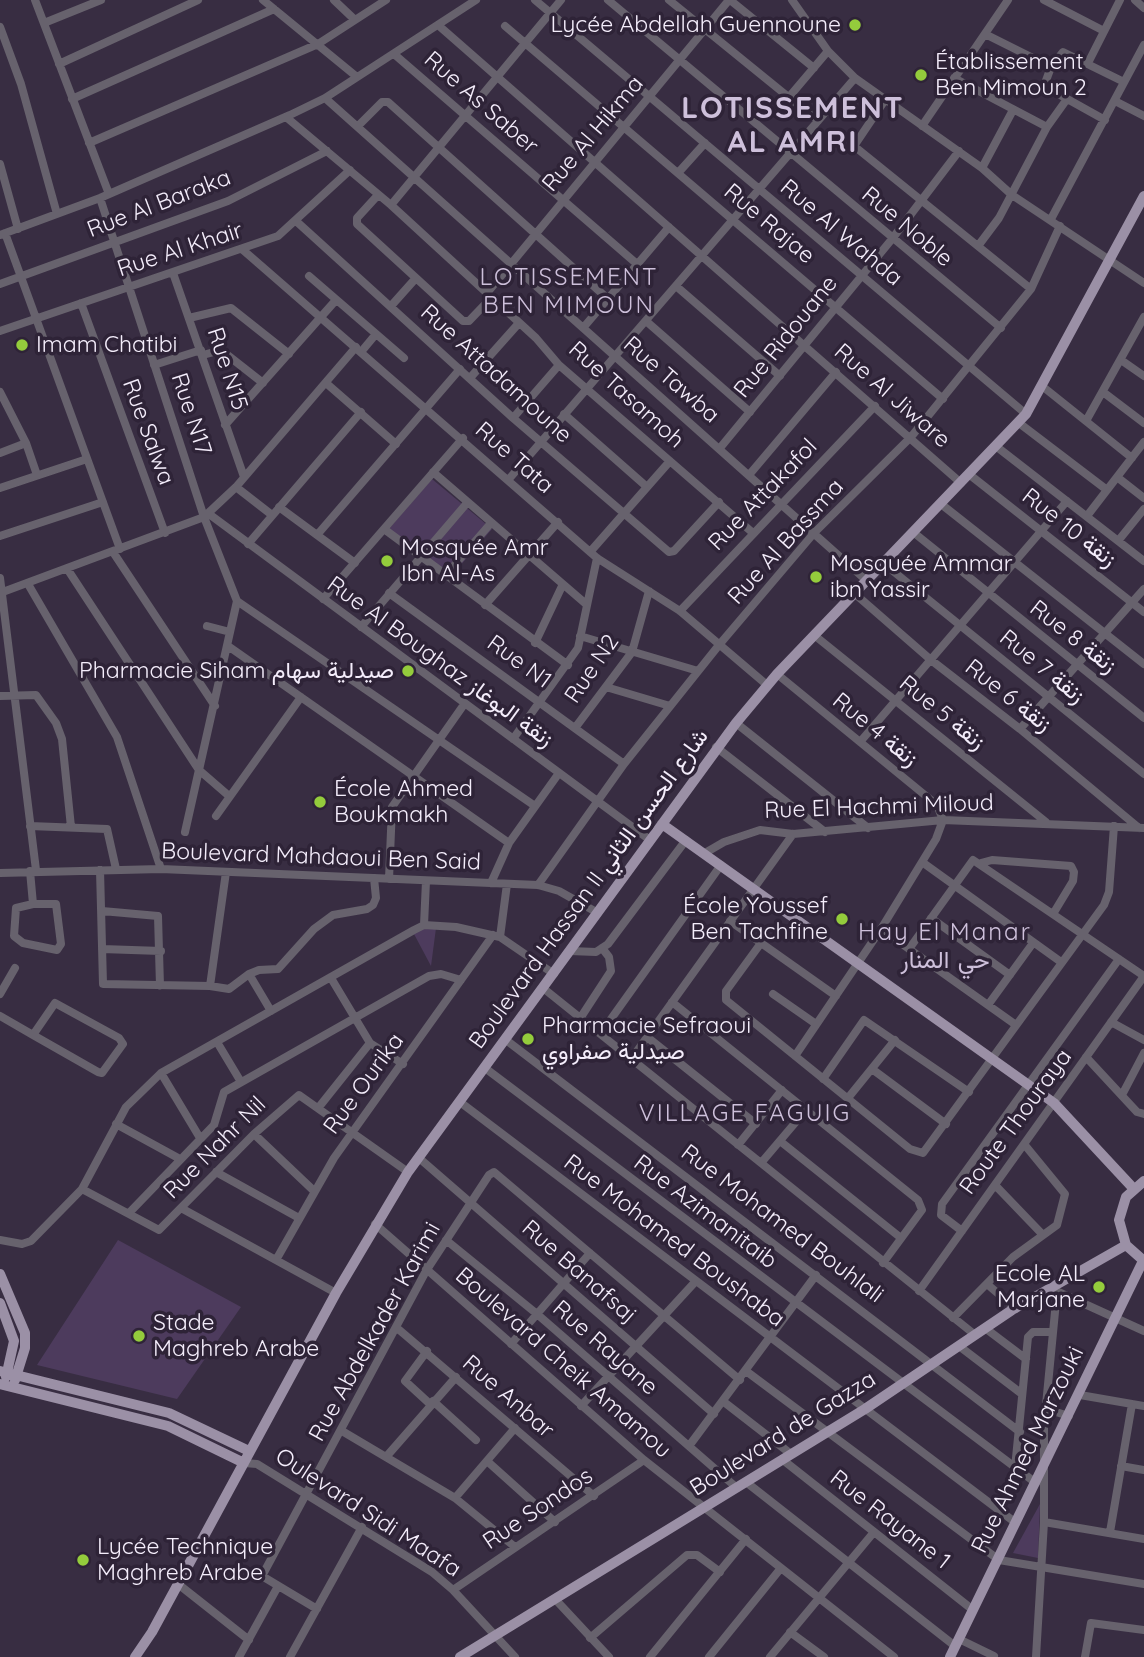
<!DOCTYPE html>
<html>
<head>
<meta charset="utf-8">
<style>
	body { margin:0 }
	canvas { display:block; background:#382d42 }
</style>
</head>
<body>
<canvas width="1144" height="1657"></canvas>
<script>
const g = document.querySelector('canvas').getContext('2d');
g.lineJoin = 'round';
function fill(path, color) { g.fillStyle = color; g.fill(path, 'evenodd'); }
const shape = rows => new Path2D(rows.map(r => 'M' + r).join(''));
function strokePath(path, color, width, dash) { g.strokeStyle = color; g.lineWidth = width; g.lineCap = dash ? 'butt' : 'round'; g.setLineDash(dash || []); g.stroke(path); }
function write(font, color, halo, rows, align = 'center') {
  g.font = font + ' Quicksand,Vazirmatn,sans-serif'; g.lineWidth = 7; g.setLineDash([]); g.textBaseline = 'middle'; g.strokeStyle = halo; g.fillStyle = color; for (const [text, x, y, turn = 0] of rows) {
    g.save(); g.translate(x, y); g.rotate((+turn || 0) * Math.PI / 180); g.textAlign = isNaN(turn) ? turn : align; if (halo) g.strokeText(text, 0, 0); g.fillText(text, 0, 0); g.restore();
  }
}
fill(shape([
	[432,479,492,529,452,575,388,530],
	[423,927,436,928,431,966,414,934],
	[118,1240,241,1307,177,1399,37,1365],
	[1040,1504,1038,1558,1013,1553]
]), '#4d3b5d');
strokePath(shape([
	[35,0,109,194],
	[263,0,357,77],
	[334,0,355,20],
	[535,0,1026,414],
	[608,0,1001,328],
	[669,0,818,121],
	[730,0,814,68],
	[792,0,828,51,855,78,982,168,1012,195,1144,283],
	[1044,0,1104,31],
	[1135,0,1144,8],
	[44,23,101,0],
	[438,25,961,483],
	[505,26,943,399],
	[0,27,21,84,57,214],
	[985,34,1051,67],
	[394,54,637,264],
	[1088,63,1120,0],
	[59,64,198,0],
	[954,78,1047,127],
	[789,97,828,51],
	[325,98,866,580],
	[72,99,274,9],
	[885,100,854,146,1031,289],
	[1115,101,1144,116],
	[286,117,391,205,536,338,559,365,753,533],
	[1105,120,1044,86,1051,67,1063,52,1124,82],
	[358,126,382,102,388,102,607,298],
	[922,126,1008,0],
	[89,143,318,44,386,0],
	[0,164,18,229],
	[982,168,1013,110],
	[678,173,705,143],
	[378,195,357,218,357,224,463,321,469,321,491,298],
	[100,198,204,517,237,601],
	[391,205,561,0],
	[1051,219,1144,45],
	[296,221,513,418,669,552,674,551,719,502],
	[5,233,120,549],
	[0,235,100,198,290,115,325,98,476,0],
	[978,246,999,218,1047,127,1067,99],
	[243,250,597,558,680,611,767,685],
	[173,273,244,477],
	[309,276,404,358],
	[0,284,228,201,327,151],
	[676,286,780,376],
	[487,293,729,0],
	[81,303,165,533],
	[391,306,416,278],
	[189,318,231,308,289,354],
	[646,321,750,412],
	[583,328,669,227],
	[0,331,278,236,350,170],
	[361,352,376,334],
	[203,355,221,350,263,383],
	[1121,360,1144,376],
	[154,365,201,350],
	[470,378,519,323],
	[326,383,396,444],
	[1042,386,1132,458],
	[0,392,26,443,37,475],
	[1103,392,1144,423],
	[564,414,647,487],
	[513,418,559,365],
	[1086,421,1144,317],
	[1019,423,1107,490],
	[225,425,336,300],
	[997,447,1144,561],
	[720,448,892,239,959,151],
	[0,453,26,443],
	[433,472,586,604],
	[749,475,836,372],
	[970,475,1144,612],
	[1117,477,1144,498],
	[509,479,855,78],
	[236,487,272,515],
	[0,488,87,459],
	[941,504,1144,664],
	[279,507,355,563],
	[209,514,650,840],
	[1087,516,1144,442],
	[384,529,568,665],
	[913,532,1144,718],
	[317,535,460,369],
	[0,536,103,502],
	[1118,541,1144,509],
	[248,544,361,412],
	[113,552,215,706],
	[590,552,670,461],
	[883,563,1144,774],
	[68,570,199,770,229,796],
	[446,575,491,523],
	[0,578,36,870],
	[28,584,117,737,161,869],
	[0,593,204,517,236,487,356,347],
	[389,593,624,764],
	[854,593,931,660,1020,729,1139,828],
	[323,599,463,438],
	[237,601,535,806],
	[485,605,558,522],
	[680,611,875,406],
	[207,626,230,632],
	[361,627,467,503],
	[814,635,1046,822],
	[580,636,698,671],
	[535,643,563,584],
	[228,646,509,843],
	[777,674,937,805,943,820,936,839,881,929,795,1056],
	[606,687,670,706],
	[0,696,36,695,56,723,62,739,71,827],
	[736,723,868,828],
	[575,728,632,652,649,591],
	[1020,729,1144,589],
	[513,739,578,648,597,558],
	[860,742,1067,501],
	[716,747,825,832],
	[216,816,301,697],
	[30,826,107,829,116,869],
	[185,832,237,601],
	[705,853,724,842,760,830,793,834,943,820,1144,828],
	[922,862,1061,962],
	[981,863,992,860,1071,866,1074,872,1073,881,1053,914],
	[100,870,103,984,210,986,229,989,249,974],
	[30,871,33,904],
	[0,873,161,869,538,885,559,891,598,913],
	[389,879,392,807,465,703],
	[491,883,509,843,559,773],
	[538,885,624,764,719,645,814,533,911,437,1031,289,1060,226],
	[33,904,56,904,61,944,57,950,23,943,14,936,16,908,33,904],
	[102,911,158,916,160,986],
	[931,918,1010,975],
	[730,921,836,996],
	[424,925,426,881],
	[881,929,1016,1025],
	[500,937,507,884],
	[761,943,726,991,726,1000,910,1149,923,1153,1104,905,1109,892,1114,826],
	[102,949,161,951],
	[909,949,973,860,1144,976],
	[570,951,596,952,608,944,686,840],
	[331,978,370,1043,403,1064],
	[210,986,226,872],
	[543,988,974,1334],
	[0,994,15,968],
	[773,994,816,1024],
	[672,1002,918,1200,922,1210,883,1263],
	[988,1005,1033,943],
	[271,1011,249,974,259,970,278,969,314,929,333,915,367,909,373,905,376,898,374,878],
	[0,1016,33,1035,98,1072,102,1073,123,1044,119,1038,55,1003,33,1035],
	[581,1017,611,971,609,957,602,948],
	[1111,1022,1144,1040],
	[601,1033,721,865],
	[647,1037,756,1124],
	[506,1040,1020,1432],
	[217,1042,241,1082],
	[1086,1057,1137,1112,1144,1114],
	[632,1058,793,834],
	[485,1068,1036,1483],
	[872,1069,946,1124],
	[161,1073,200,1138],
	[823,1079,864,1020,969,1092],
	[1122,1095,1144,1053],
	[848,1098,895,1040],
	[460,1102,1016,1523],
	[319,1107,370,1043],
	[116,1124,180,1159],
	[254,1134,313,1190],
	[780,1141,901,1238],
	[738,1145,782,1090],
	[419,1158,714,1414],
	[761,1163,806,1110],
	[216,1172,299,1218],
	[995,1185,1043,1235],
	[82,1189,159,1230,254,1134,299,1095,408,1172],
	[181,1208,336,1293],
	[129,1213,214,1125,224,1092,429,976,441,974,461,980],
	[375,1224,644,1460,894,1657],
	[962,1231,941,1215,942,1204,1119,959],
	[0,1240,22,1244,31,1241,82,1189,126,1107,161,1073,414,930,424,925,456,927,500,937,554,974],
	[446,1240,537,1314,737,1488],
	[276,1260,334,1158,493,935],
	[987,1284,1016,1309],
	[1054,1290,1144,1331],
	[919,1291,1144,976],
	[953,1318,1013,1257,1057,1225,1065,1194,1024,1144],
	[397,1328,594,1496],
	[985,1328,1026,1359],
	[511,1344,590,1253],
	[959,1346,1022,1394],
	[427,1351,405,1381,430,1404],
	[746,1371,999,1560,1144,1584],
	[1080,1395,1144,1406],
	[433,1401,476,1440],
	[724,1402,791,1454],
	[581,1406,695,1282],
	[1046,1409,1069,1416],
	[342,1431,455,1498,515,1547],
	[689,1446,816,1275],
	[386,1457,456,1377],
	[783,1460,973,1610],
	[487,1461,555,1522],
	[244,1463,257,1464,432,1572,453,1590,515,1657],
	[1121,1466,1144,1470],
	[1015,1468,1028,1337,1033,1332,1052,1332],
	[746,1482,955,1646],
	[455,1498,515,1428],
	[1044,1522,1144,1539],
	[1110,1532,1132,1404],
	[178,1584,249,1640],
	[453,1590,644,1460],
	[555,1599,609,1657],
	[317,1609,262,1576,426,1271,489,1175,494,1172,740,1380],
	[790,1632,824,1657],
	[590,1638,687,1555,697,1555,720,1572],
	[959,1639,994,1656],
	[239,1657,277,1588],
	[290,1657,362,1527],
	[650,1657,746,1539],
	[709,1657,781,1568],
	[770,1657,874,1532],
	[1036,1657,1044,1522,1044,1426,1057,1291],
	[1085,1657,1091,1623,1144,1630]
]), '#67626d', 8);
strokePath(shape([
	[662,824,1054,1103,1133,1188],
	[1144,1181,1126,1197,1119,1220,1126,1245,1144,1261],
	[0,1274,25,1333,25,1348,15,1380],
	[0,1303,14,1341,6,1377],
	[0,1371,169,1413,249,1451],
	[0,1384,168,1426,244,1463],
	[135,1657,152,1632,336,1293,408,1172,736,723,777,674,1026,414,1144,196],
	[460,1657,865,1409,1012,1310,1126,1245],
	[950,1657,1143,1261]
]), '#9b90a6', 10);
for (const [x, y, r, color] of [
	[855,25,7,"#94cc3c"],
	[921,75,7,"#94cc3c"],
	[22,345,7,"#94cc3c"],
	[387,561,7,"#94cc3c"],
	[816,577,7,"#94cc3c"],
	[408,671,7,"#94cc3c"],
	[320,802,7,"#94cc3c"],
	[842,919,7,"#94cc3c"],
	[528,1039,7,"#94cc3c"],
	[1099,1287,7,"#94cc3c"],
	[139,1336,7,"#94cc3c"],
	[83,1560,7,"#94cc3c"]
]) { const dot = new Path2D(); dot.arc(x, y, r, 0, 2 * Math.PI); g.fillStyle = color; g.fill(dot); strokePath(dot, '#2e2337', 2.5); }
write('23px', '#f4edfb', '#2e2337', [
	["Lycée Abdellah Guennoune",841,25,"right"],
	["Établissement",935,62],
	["Ben Mimoun 2",935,88],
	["Imam Chatibi",36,345],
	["Mosquée Amr",401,548],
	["Ibn Al-As",401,574],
	["Mosquée Ammar",830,564],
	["ibn Yassir",830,590],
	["Pharmacie Siham صيدلية سهام",394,671,"right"],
	["École Ahmed",334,789],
	["Boukmakh",334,815],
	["École Youssef",828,906,"right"],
	["Ben Tachfine",828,932,"right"],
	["Pharmacie Sefraoui",542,1026],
	["صيدلية صفراوي",542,1052],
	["Ecole AL",1085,1274,"right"],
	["Marjane",1085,1300,"right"],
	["Stade",153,1323],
	["Maghreb Arabe",153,1349],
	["Lycée Technique",97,1547],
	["Maghreb Arabe",97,1573]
], 'left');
write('23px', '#f4edfb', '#2e2337', [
	["Rue As Saber",481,103,41],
	["Rue Al Hikma",593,134,-50],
	["Rue Al Baraka",159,204,-21],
	["Rue Rajae",769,224,40],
	["Rue Noble",907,227,40],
	["Rue Al Wahda",841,233,40],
	["Rue Al Khair",180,250,-18],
	["Rue Ridouane",786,337,-51],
	["Rue N15",227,369,72],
	["Rue Attadamoune",496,374,42],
	["Rue Tawba",671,380,41],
	["Rue Tasamoh",626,395,42],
	["Rue Al Jiware",892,396,41],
	["Rue N17",191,414,72],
	["Rue Salwa",148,432,70],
	["Rue Tata",514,458,41],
	["Rue Attakafol",763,495,-46],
	["Rue 10 زنقة",1069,528,38],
	["Rue Al Bassma",786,542,-48],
	["Rue 8 زنقة",1073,637,38],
	["Rue Al Boughaz زنقة البوغاز",440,662,36],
	["Rue N1",519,662,36],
	["Rue 7 زنقة",1042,667,39],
	["Rue N2",592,669,-56],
	["Rue 6 زنقة",1008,696,38],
	["Rue 5 زنقة",942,713,39],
	["Rue 4 زنقة",875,730,39],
	["Rue El Hachmi Miloud",879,807,-2],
	["Boulevard Mahdaoui Ben Said",321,857,2],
	["Boulevard Hassan II شارع الحسن الثاني",589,889,-54],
	["Rue Ourika",364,1084,-54],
	["Route Thouraya",1016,1122,-54],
	["Rue Nahr Nil",215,1148,-45],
	["Rue Azimanitaib",705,1212,37],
	["Rue Mohamed Bouhlali",782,1224,37],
	["Rue Mohamed Boushaba",674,1241,37],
	["Rue Banafsaj",579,1272,41],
	["Rue Abdelkader Karimi",375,1332,-61],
	["Rue Rayane",605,1348,41],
	["Boulevard Cheik Amamou",563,1363,41],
	["Rue Anbar",508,1397,41],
	["Boulevard de Gazza",783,1434,-32],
	["Rue Ahmed Marzouki",1028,1450,-64],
	["Rue Sondos",538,1509,-34],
	["Oulevard Sidi Maafa",368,1513,33],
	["Rue Rayane 1",890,1520,38]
]);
g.letterSpacing = '2px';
write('24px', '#cec0db', '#2e2337', [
	["LOTISSEMENT",569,278],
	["BEN MIMOUN",569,306],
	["Hay El Manar",945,933],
	["حي المنار",945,961],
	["VILLAGE FAGUIG",745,1114]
]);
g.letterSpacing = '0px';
g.letterSpacing = '2px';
write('bold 30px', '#cec0db', '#2e2337', [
	["LOTISSEMENT",793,109],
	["AL AMRI",793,143]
]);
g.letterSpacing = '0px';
</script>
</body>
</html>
